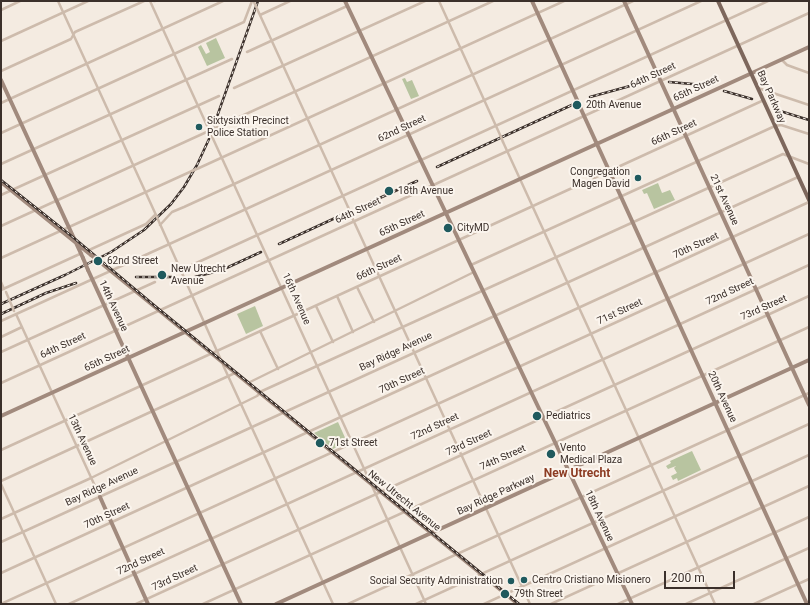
<!DOCTYPE html>
<html>
<head>
<meta charset="utf-8">
<style>
	body { margin:0 }
	#map { position:relative; width:810px; height:605px; overflow:hidden; background:#f4ebe1; font-family:Roboto,sans-serif }
	canvas { display:block }
	.frame { position:absolute; inset:0; border:2px solid #3b302b; pointer-events:none }
	.scale { position:absolute; left:664px; top:571px; width:71px; height:18px; box-sizing:border-box; border:2px solid #3b302b; border-top:0; padding-left:5px; font-size:12px; line-height:14px; white-space:nowrap; color:#3b302b; -webkit-text-stroke:3px #fbf5ee; paint-order:stroke }
</style>
</head>
<body>
<div id="map">
<canvas width="810" height="605"></canvas>
<div class="frame"></div>
<div class="scale">200 m</div>
</div>
<script>
const g = document.querySelector('canvas').getContext('2d');
g.lineJoin = 'round';
function fill(path, color) { g.fillStyle = color; g.fill(path, 'evenodd'); }
const shape = rows => new Path2D(rows.map(r => 'M' + r).join(''));
function strokePath(path, color, width, dash) { g.strokeStyle = color; g.lineWidth = width; g.lineCap = dash ? 'butt' : 'round'; g.setLineDash(dash || []); g.stroke(path); }
function write(font, color, halo, rows, align = 'center') {
  g.font = font + ' Roboto,sans-serif'; g.lineWidth = 4; g.setLineDash([]); g.textBaseline = 'middle'; g.strokeStyle = halo; g.fillStyle = color; for (const [text, x, y, turn = 0] of rows) {
    g.save(); g.translate(x, y); g.rotate((+turn || 0) * Math.PI / 180); g.textAlign = isNaN(turn) ? turn : align; if (halo) g.strokeText(text, 0, 0); g.fillText(text, 0, 0); g.restore();
  }
}
fill(shape([
	[216,38,225,58,207,66,198,47,201,45,206,54,210,52,206,43],
	[405,78,407,82,412,80,419,96,411,99,402,79],
	[658,183,662,193,670,190,675,200,654,209,647,193,644,194,642,190],
	[255,306,263,326,246,334,237,314],
	[338,422,347,442,333,449,314,433],
	[692,451,701,470,678,481,677,478,673,480,671,476,677,473,674,468,676,466,668,469,666,466,671,463,670,461]
]), '#b8c4a0');
strokePath(shape([
	[58,1,156,215],
	[150,1,426,604],
	[154,1,155,1],
	[439,1,501,137],
	[1,10,20,1],
	[259,13,348,207],
	[260,15,290,1],
	[1,41,88,1],
	[247,52,347,6],
	[782,60,787,65,809,73],
	[1,71,71,39,75,32,144,1],
	[234,88,425,1],
	[758,88,809,105],
	[1,103,223,1],
	[1,133,244,22,252,1],
	[503,142,715,604],
	[1,164,232,59],
	[199,168,564,1],
	[1,195,219,96],
	[350,213,530,604],
	[160,224,221,360],
	[160,225,172,212,184,207,633,1],
	[1,226,493,1],
	[87,251,146,224,155,215],
	[1,258,192,171],
	[471,265,775,126,781,125,809,134],
	[181,270,768,1],
	[1,282,4,289],
	[357,287,374,322],
	[1,290,82,253],
	[337,296,353,332],
	[316,306,333,342],
	[16,314,100,497],
	[1,321,701,1],
	[260,331,278,369],
	[1,337,22,327],
	[1,352,155,282],
	[223,365,333,604],
	[1,383,809,13],
	[248,383,474,272],
	[1,450,764,100],
	[1,481,235,373],
	[1,484,56,604],
	[1,519,91,478,257,396,262,391,783,154,809,164],
	[1,542,798,177],
	[1,573,809,202],
	[1,604,809,234],
	[69,604,809,265],
	[136,604,809,296],
	[203,604,809,327],
	[348,604,809,393],
	[416,604,809,424],
	[484,604,809,455],
	[551,604,809,486],
	[618,604,809,517],
	[686,604,809,548],
	[754,604,809,579]
]), '#cdbbac', 2.5);
strokePath(shape([
	[345,1,632,604],
	[532,1,578,102],
	[624,1,809,405],
	[1,80,83,258],
	[580,107,807,604],
	[1,182,91,255],
	[100,262,518,604],
	[88,270,241,604],
	[1,416,809,47],
	[100,497,148,604],
	[276,604,809,360]
]), '#a18a7d', 4);
strokePath(shape([
	[718,1,809,200]
]), '#7d675c', 4);
const rail = shape([
	[669,82,704,85],
	[724,91,752,99],
	[590,97,630,86],
	[780,111,809,120],
	[214,125,258,1],
	[437,167,574,104],
	[1,180,74,238,155,306,519,604],
	[360,207,417,181],
	[279,244,346,213],
	[136,277,176,277],
	[195,277,222,270,261,252],
	[1,304,65,275,111,252,144,230,171,204,184,187,197,165,209,139],
	[1,314,46,293,76,283]
]);
strokePath(rail, '#3b302b', 2.5);
strokePath(rail, '#fbf5ee', 1, [3]);
strokePath(shape([
	[254,2,259,13],
	[501,137,503,142],
	[192,171,199,168],
	[348,207,350,213],
	[156,215,160,224],
	[6,292,14,311]
]), '#cdbbac', 2.5);
strokePath(shape([
	[578,102,580,107],
	[91,255,100,262],
	[83,258,88,270]
]), '#a18a7d', 4);
for (const [x, y, r, color] of [
	[577,105,5,"#1f5a5e"],
	[199,127,4,"#1f5a5e"],
	[638,178,4,"#1f5a5e"],
	[389,191,5,"#1f5a5e"],
	[448,228,5,"#1f5a5e"],
	[98,261,5,"#1f5a5e"],
	[162,275,5,"#1f5a5e"],
	[537,416,5,"#1f5a5e"],
	[320,443,5,"#1f5a5e"],
	[551,454,5,"#1f5a5e"],
	[524,580,4,"#1f5a5e"],
	[511,581,4,"#1f5a5e"],
	[505,594,5,"#1f5a5e"]
]) { const dot = new Path2D(); dot.arc(x, y, r, 0, 2 * Math.PI); g.fillStyle = color; g.fill(dot); strokePath(dot, '#fbf5ee', 1.5); }
write('10px', '#3b302b', '#fbf5ee', [
	["64th Street",653,76,-25],
	["65th Street",696,89,-25],
	["Bay Parkway",771,97,66],
	["62nd Street",402,129,-25],
	["66th Street",674,133,-25],
	["21st Avenue",724,200,65],
	["64th Street",358,211,-25],
	["65th Street",402,224,-25],
	["70th Street",696,246,-25],
	["66th Street",379,268,-25],
	["72nd Street",730,292,-25],
	["16th Avenue",296,299,66],
	["14th Avenue",113,306,65],
	["73rd Street",764,308,-24],
	["71st Street",620,312,-25],
	["64th Street",63,346,-25],
	["Bay Ridge Avenue",396,352,-25],
	["65th Street",107,359,-25],
	["70th Street",402,381,-25],
	["20th Avenue",722,397,65],
	["72nd Street",435,427,-25],
	["13th Avenue",82,440,65],
	["73rd Street",469,443,-25],
	["74th Street",503,458,-24],
	["Bay Ridge Avenue",102,487,-25],
	["Bay Ridge Parkway",496,495,-25],
	["New Utrecht Avenue",404,501,39],
	["70th Street",107,516,-25],
	["18th Avenue",599,516,65],
	["72nd Street",141,562,-25],
	["73rd Street",175,578,-25]
]);
write('10px', '#3b302b', '#fbf5ee', [
	["20th Avenue",586,105],
	["Sixtysixth Precinct",207,121],
	["Police Station",207,133],
	["Congregation",630,172,"right"],
	["Magen David",630,184,"right"],
	["18th Avenue",398,191],
	["CityMD",457,228],
	["62nd Street",107,261],
	["New Utrecht",171,269],
	["Avenue",171,281],
	["Pediatrics",546,416],
	["71st Street",329,443],
	["Vento",560,448],
	["Medical Plaza",560,460],
	["Centro Cristiano Misionero",532,580],
	["Social Security Administration",503,581,"right"],
	["79th Street",514,594]
], 'left');
write('bold 12px', '#8c3b22', '#fbf5ee', [
	["New Utrecht",577,474]
]);
</script>
</body>
</html>
